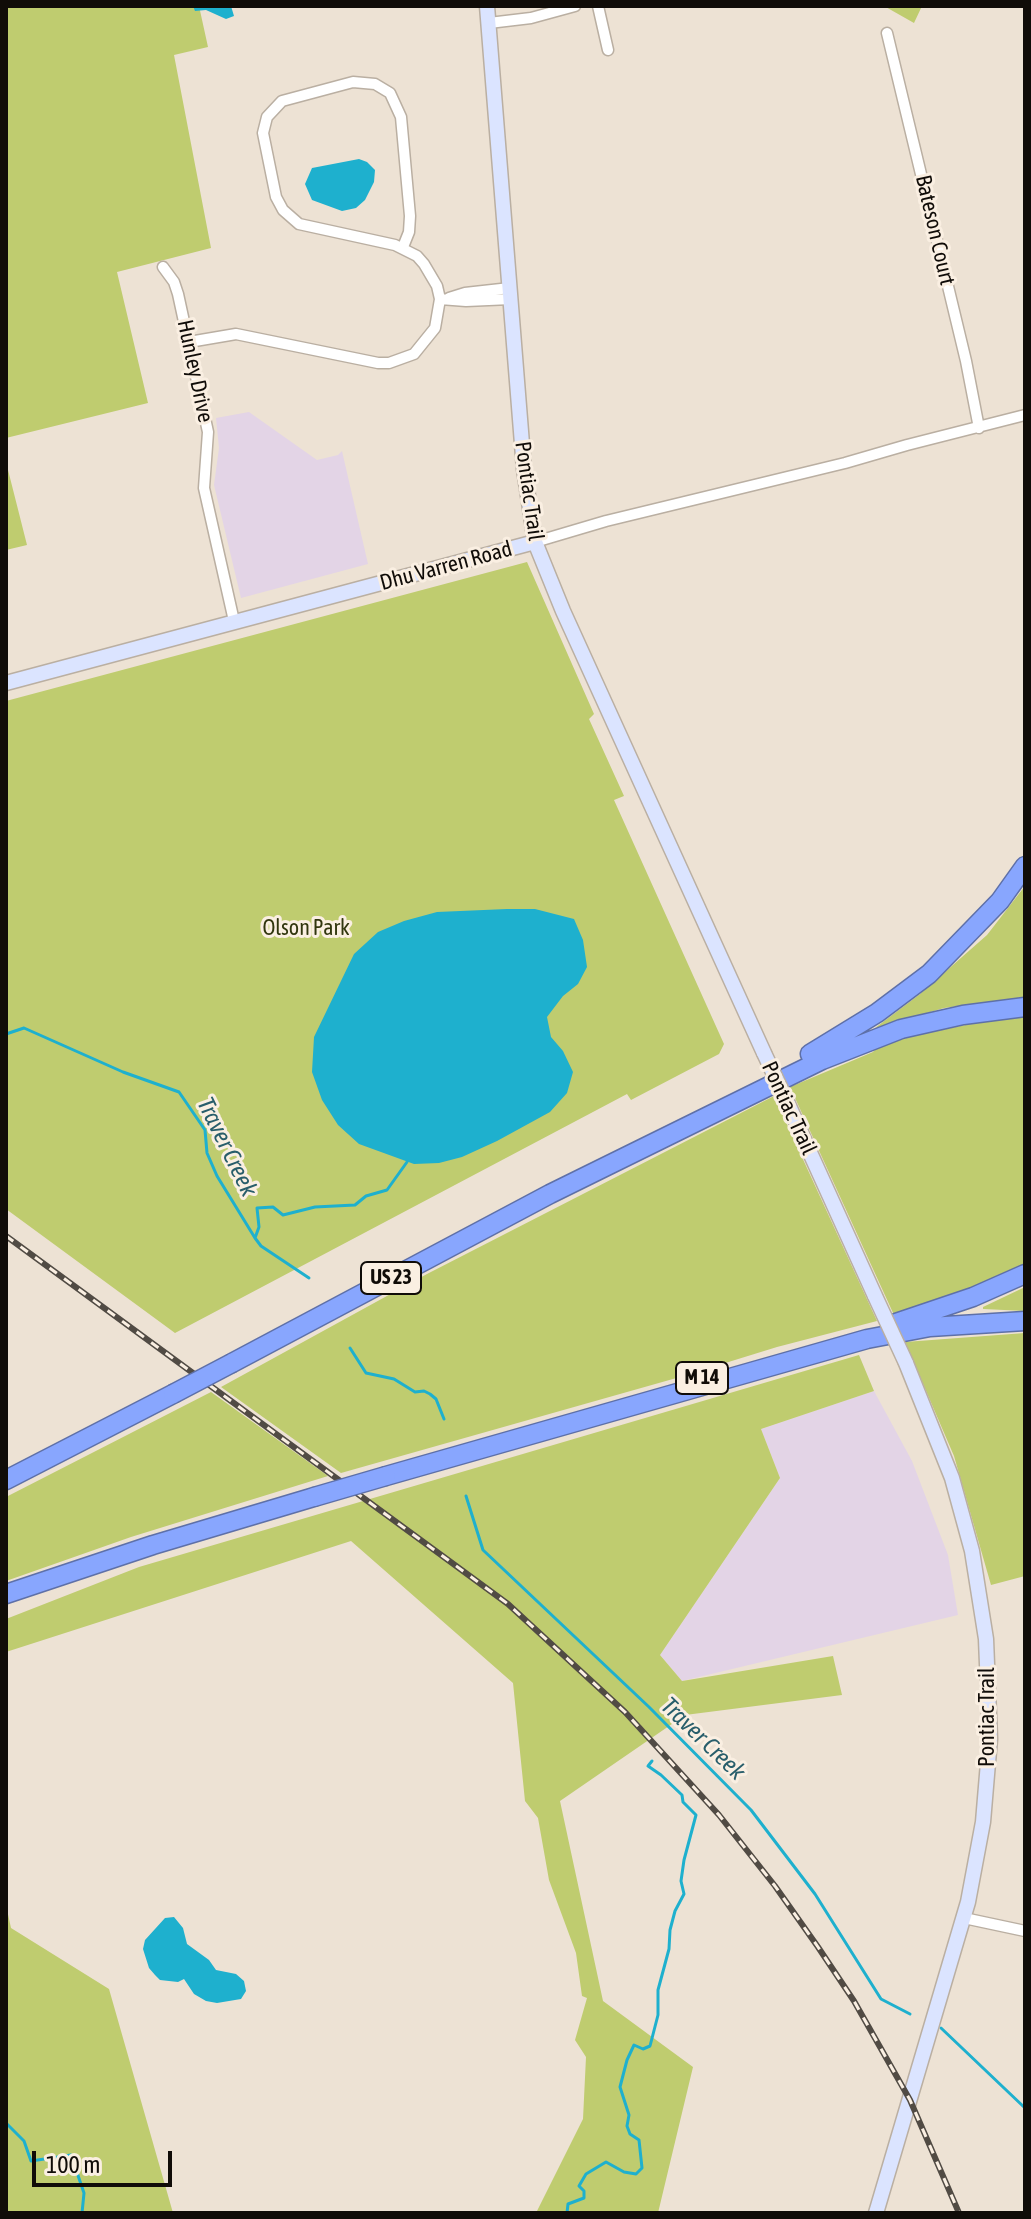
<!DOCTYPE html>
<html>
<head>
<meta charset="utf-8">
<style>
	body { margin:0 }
	#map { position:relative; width:1031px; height:2219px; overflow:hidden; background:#ede2d4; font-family:"Asap Condensed",sans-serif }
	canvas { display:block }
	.frame { position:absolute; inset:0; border:8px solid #100c08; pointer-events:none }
	.scale { position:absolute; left:32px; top:2151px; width:140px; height:36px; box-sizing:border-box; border:4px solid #100c08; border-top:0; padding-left:10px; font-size:24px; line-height:28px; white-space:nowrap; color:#100c08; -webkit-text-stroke:6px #faefe2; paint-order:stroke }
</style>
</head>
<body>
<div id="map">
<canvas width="1031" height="2219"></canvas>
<div class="frame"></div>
<div class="scale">100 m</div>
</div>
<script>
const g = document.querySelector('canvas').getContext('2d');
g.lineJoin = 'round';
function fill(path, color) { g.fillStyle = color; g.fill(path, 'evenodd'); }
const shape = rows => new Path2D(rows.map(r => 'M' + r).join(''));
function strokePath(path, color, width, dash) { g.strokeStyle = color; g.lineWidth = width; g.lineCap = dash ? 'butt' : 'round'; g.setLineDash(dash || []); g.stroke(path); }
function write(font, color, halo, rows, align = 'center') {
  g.font = font + ' "Asap Condensed",sans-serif'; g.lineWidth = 6; g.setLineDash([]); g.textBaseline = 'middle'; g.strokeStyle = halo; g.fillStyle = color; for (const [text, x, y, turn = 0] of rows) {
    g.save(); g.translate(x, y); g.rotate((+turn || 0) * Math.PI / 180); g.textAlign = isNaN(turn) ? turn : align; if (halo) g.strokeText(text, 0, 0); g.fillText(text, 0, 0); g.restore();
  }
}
fill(shape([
	[249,412,317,460,338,455,342,451,368,564,241,598,214,485,219,448,216,418],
	[874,1391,912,1461,948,1555,958,1615,682,1681,660,1655,780,1478,761,1429]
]), '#e3d4e6');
fill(shape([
	[6,6,199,6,208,47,174,55,211,248,117,272,148,403,6,438],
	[884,6,922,6,914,23],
	[6,462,27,545,6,550],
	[527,562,594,714,589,719,624,796,614,800,724,1044,719,1054,631,1100,627,1094,175,1333,6,1209,6,701],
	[1025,886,1025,997,944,1008,875,1028,920,994,987,935],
	[1025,1017,1025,1265,999,1278,894,1315,790,1087,873,1052,876,1048,912,1036,975,1023],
	[774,1096,877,1321,777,1347,680,1377,341,1473,221,1387,427,1274],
	[1025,1287,1025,1311,983,1309,983,1307],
	[1025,1333,1025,1576,991,1585,954,1456,905,1342],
	[859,1355,874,1391,761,1429,780,1478,660,1655,682,1681,833,1656,842,1695,685,1715,560,1801,603,2001,693,2067,658,2213,536,2213,583,2119,586,2057,575,2040,587,1998,582,1996,576,1953,549,1880,538,1818,525,1801,513,1683,351,1541,6,1652,6,1619,139,1567],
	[211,1392,328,1476,131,1537,6,1581,6,1497],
	[6,1905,11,1928,109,1989,173,2213,6,2213]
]), '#bfcc6f');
fill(shape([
	[193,6,231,6,234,16,226,19,206,10,195,11],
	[359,159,367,162,375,170,374,182,365,200,356,208,342,211,312,200,305,184,312,168],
	[507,909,535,909,574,919,583,940,587,967,578,984,563,996,547,1017,551,1037,563,1051,573,1072,567,1093,550,1112,497,1141,462,1157,439,1163,414,1164,359,1144,338,1125,322,1100,312,1072,314,1037,354,954,378,932,404,921,437,912],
	[174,1917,183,1928,187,1944,209,1960,216,1970,236,1974,244,1981,246,1991,241,1999,217,2003,206,2001,194,1994,184,1979,178,1982,160,1980,155,1975,149,1968,143,1949,145,1940,165,1918]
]), '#1eb0ce');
strokePath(shape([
	[6,1034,24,1028,123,1072,179,1092,205,1130,207,1153,217,1176,255,1238,261,1246,309,1278],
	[255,1238,259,1227,257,1208,273,1207,283,1215,315,1207,355,1205,366,1196,387,1190,407,1162],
	[350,1348,366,1373,394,1379,415,1392,424,1391,430,1394,436,1399,444,1419],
	[466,1496,483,1550,649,1707,751,1810,815,1894,881,1999,910,2014],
	[941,2028,1025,2108],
	[6,2123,24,2141,31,2161,71,2155,84,2193,82,2213],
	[567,2213,568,2204,584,2198,584,2191,579,2186,586,2174,606,2162,624,2172,636,2174,642,2168,639,2140,630,2134,627,2126,629,2115,620,2087,627,2060,634,2045,643,2049,650,2046,658,2015,658,1990,669,1949,670,1930,675,1911,684,1894,681,1881,684,1860,696,1815,683,1802,682,1795,661,1775,648,1766,652,1761]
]), '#1eb0ce', 3);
const street = shape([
	[598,6,608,50],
	[489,23,531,18,575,6],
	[887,33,966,361,979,428],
	[163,267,174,282,178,294,208,432,204,488,234,621],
	[449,298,465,293,510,288],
	[440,299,466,301,511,299],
	[189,342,236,334,378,363,389,363,414,354,435,328,440,299,437,286,424,264,417,256,395,245,299,224,283,210,276,197,263,133,267,117,282,101,353,82,375,84,390,93,401,117,410,216,409,232,403,247],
	[535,542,606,521,845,463,907,445,1025,415],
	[964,1918,1025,1931]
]);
const secondary = shape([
	[487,6,524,469,535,542,563,611,764,1053],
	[6,683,535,542],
	[788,1104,875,1296],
	[876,2213,968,1902,983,1822,990,1739,986,1639,972,1551,952,1478,906,1363]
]);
const highway = shape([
	[810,1054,877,1013,929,974,1000,901,1025,866],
	[893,1324,973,1297,1025,1274],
	[232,1363,550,1194,822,1060,901,1029,963,1015,1025,1007],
	[386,1476,867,1339,930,1327,1025,1321],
	[6,1480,173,1394],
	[6,1594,153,1545,314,1497]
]);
strokePath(street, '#baafa2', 13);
strokePath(secondary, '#baafa2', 17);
strokePath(highway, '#5e70a8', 21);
strokePath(street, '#fff', 10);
strokePath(secondary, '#dbe4ff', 14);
strokePath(highway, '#88a6fe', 18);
const rail = shape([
	[6,1236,508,1604,625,1712,719,1815,775,1886,818,1947,854,2001,910,2100,959,2213]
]);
strokePath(rail, '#514b44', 6);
strokePath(rail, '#faefe2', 3, [9]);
const secondaryBridge = shape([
	[764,1053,788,1104],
	[875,1296,906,1363]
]);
const highwayBridge = shape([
	[173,1394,232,1363],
	[314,1497,386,1476]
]);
strokePath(secondaryBridge, '#baafa2', 17, []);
strokePath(highwayBridge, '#5e70a8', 21, []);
strokePath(secondaryBridge, '#dbe4ff', 14);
strokePath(highwayBridge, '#88a6fe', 18);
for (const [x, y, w] of [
	[391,1278,60],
	[702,1378,52]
]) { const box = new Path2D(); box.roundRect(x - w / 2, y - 16, w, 32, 6); g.fillStyle = '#faefe2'; g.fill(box); strokePath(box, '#100c08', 2); }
write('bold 20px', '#100c08', null, [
	["US 23",391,1278],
	["M 14",702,1378]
]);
write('22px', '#100c08', '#faefe2', [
	["Bateson Court",935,230,77],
	["Hunley Drive",195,371,78],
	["Pontiac Trail",529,491,82],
	["Dhu Varren Road",446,566,-15],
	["Pontiac Trail",789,1108,65],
	["Pontiac Trail",987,1717,-90]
]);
write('22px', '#31360e', '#faefe2', [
	["Olson Park",306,928]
]);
write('italic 24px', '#295e6b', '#faefe2', [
	["Traver Creek",227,1147,64],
	["Traver Creek",703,1739,44]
]);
</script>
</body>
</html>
